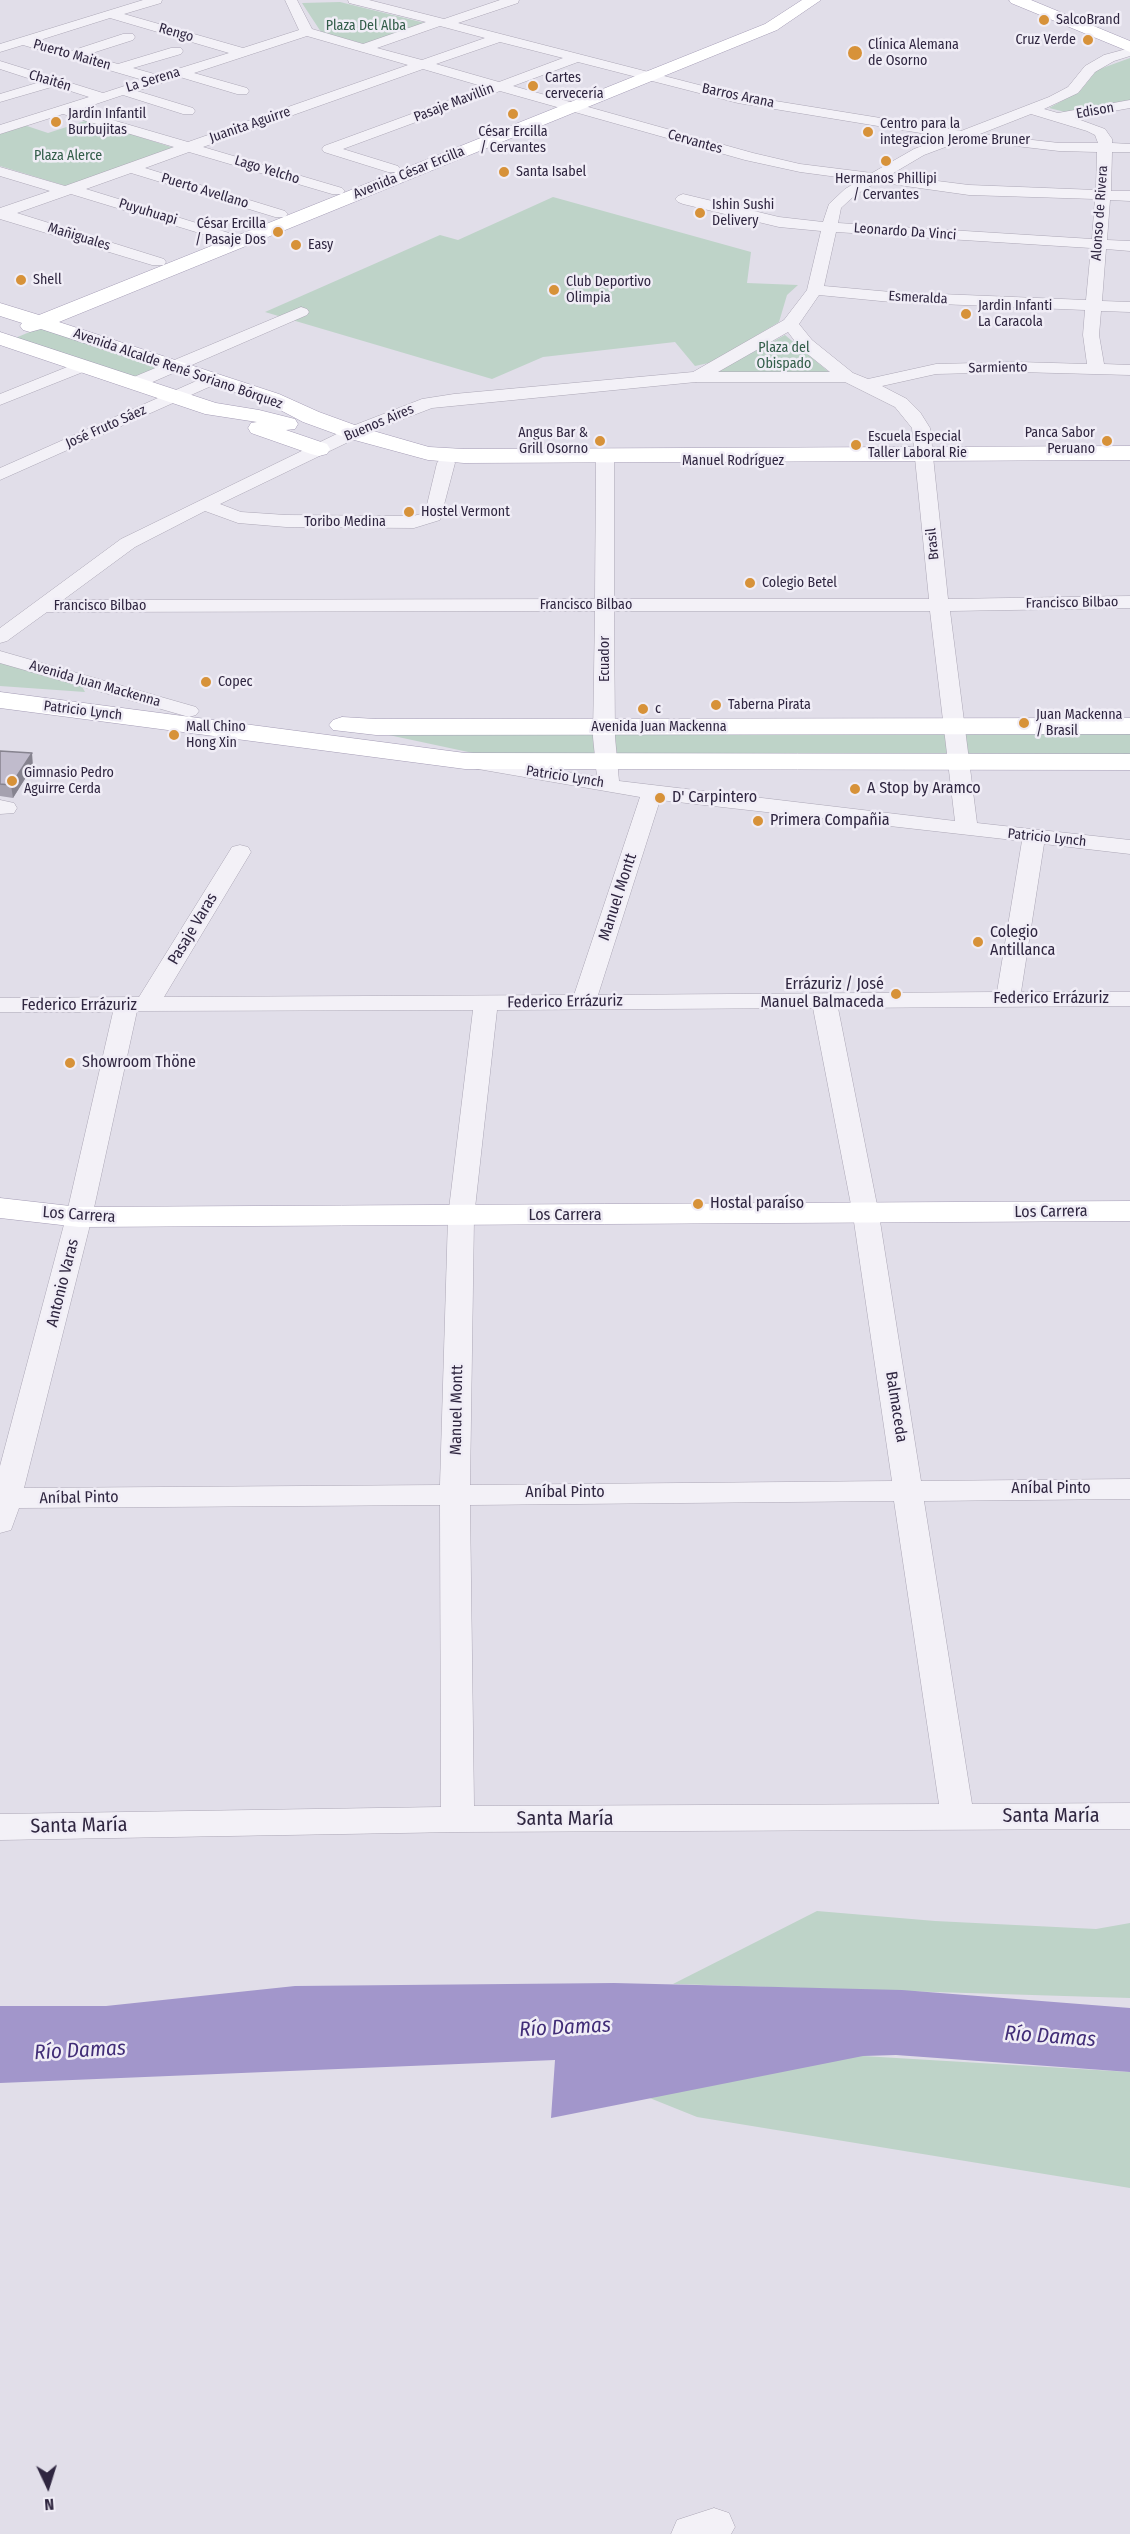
<!DOCTYPE html>
<html>
<head>
<meta charset="utf-8">
<style>
	body { margin:0 }
	#map { position:relative; width:1130px; height:2534px; overflow:hidden; background:#e1dee9; font-family:"Fira Sans Condensed",sans-serif }
	canvas { display:block }
	.north { position:absolute; left:18px; top:2456px; width:60px; height:60px; -webkit-text-stroke:4px #f0edf6; paint-order:stroke; rotate:176deg; font-size:16px; font-weight:700; line-height:24px; text-align:center; color:#2f2640 }
	.north::after { content:''; display:block; margin:auto; width:21px; height:27px; background:#2f2640; clip-path:polygon(50% 0,100% 100%,50% 72%,0 100%) }
</style>
</head>
<body>
<div id="map">
<canvas width="1130" height="2534"></canvas>
<div class="north">N</div>
</div>
<script>
const g = document.querySelector('canvas').getContext('2d');
g.lineJoin = 'round';
function fill(path, color) { g.fillStyle = color; g.fill(path, 'evenodd'); }
const shape = rows => new Path2D(rows.map(r => 'M' + r).join(''));
function strokePath(path, color, width, dash) { g.strokeStyle = color; g.lineWidth = width; g.lineCap = dash ? 'butt' : 'round'; g.setLineDash(dash || []); g.stroke(path); }
function write(font, color, halo, rows, align = 'center') {
  g.font = font + ' "Fira Sans Condensed",sans-serif'; g.lineWidth = 5; g.setLineDash([]); g.textBaseline = 'middle'; g.strokeStyle = halo; g.fillStyle = color; for (const [text, x, y, turn = 0] of rows) {
    g.save(); g.translate(x, y); g.rotate((+turn || 0) * Math.PI / 180); g.textAlign = isNaN(turn) ? turn : align; if (halo) g.strokeText(text, 0, 0); g.fillText(text, 0, 0); g.restore();
  }
}
fill(shape([
	[340,2,429,24,367,45,321,32,302,3],
	[1130,58,1130,100,1065,112,1049,108,1080,91,1097,70],
	[88,120,174,148,66,186,0,166,0,134,24,125,48,133],
	[553,197,751,252,747,283,798,285,787,295,779,322,713,362,695,366,675,342,543,357,492,379,265,312,440,235,458,240],
	[39,328,165,368,139,380,13,339],
	[785,335,830,373,712,374],
	[0,663,80,683,85,692,0,686],
	[1130,728,1130,759,501,759,370,731],
	[817,1911,935,1921,1096,1929,1130,1923,1130,1998,673,1984],
	[863,2056,1130,2072,1130,2188,697,2117,555,2060]
]), '#bed3c8');
fill(shape([
	[614,1983,902,1990,1130,2008,1130,2072,896,2055,863,2056,551,2118,555,2060,0,2083,0,2006,106,2006,295,1986]
]), '#a296cb');
const minor = shape([
	[143,0,162,0,161,3,124,14,243,48,299,30,285,0,297,0,312,29,363,44,426,22,349,3,348,0,369,0,444,19,500,0,519,0,518,3,458,23,738,95,961,131,1049,97,1068,87,1085,66,1104,55,1130,48,1130,56,1114,61,1095,72,1078,93,1044,109,1058,113,1130,100,1130,108,1075,118,1105,129,1112,139,1112,143,1130,144,1130,152,1112,152,1111,191,1130,191,1130,201,1110,200,1107,240,1130,241,1130,251,1106,249,1102,301,1130,302,1130,312,1101,311,1099,335,1104,364,1130,365,1130,375,1018,372,936,374,882,386,907,399,920,412,930,428,948,599,1130,596,1130,608,950,611,977,823,1130,840,1130,854,1044,844,1021,992,1130,992,1130,1006,838,1008,879,1215,921,1481,1130,1479,1130,1499,924,1501,972,1804,1130,1803,1130,1829,458,1832,0,1840,0,1814,441,1807,440,1505,19,1508,11,1530,0,1533,0,1466,66,1217,113,1012,0,1012,0,998,139,997,229,852,232,847,240,845,248,847,251,852,164,997,574,995,640,797,478,769,470,768,467,763,470,758,478,757,597,777,593,737,595,611,47,612,7,641,0,643,0,628,121,539,355,425,422,399,454,394,693,372,784,320,807,290,821,231,779,227,683,204,678,202,675,199,678,196,683,194,779,217,823,222,829,204,845,189,860,180,800,172,745,160,500,91,343,149,398,166,400,169,398,172,388,172,324,152,322,149,324,146,485,87,423,69,203,147,342,188,345,191,342,194,332,194,189,152,145,168,285,211,288,214,285,217,275,217,131,173,86,189,229,233,232,236,229,239,219,239,71,194,17,213,164,259,166,262,164,265,152,265,0,219,0,208,50,191,0,176,0,167,65,186,174,147,63,114,0,134,0,125,89,97,55,86,0,102,0,94,40,82,0,69,0,61,103,93,143,80,23,45,0,52,0,44,143,0],
	[110,18,229,53,158,75,133,68,181,54,183,51,181,48,171,48,118,64,86,55,133,40,135,37,133,34,123,34,71,51,37,41,110,18],
	[440,26,485,38,422,60,377,48,440,26],
	[307,36,408,65,188,142,78,110,123,95,183,114,193,114,195,111,193,108,137,91,180,77,237,94,247,94,249,91,247,88,194,73,307,36],
	[500,42,563,58,499,82,436,64,500,42],
	[578,62,738,103,945,137,914,149,872,173,800,164,753,153,513,86,578,62],
	[1031,114,1087,131,1095,135,1098,143,1059,143,980,134,1031,114],
	[964,140,1059,151,1097,152,1096,190,969,185,890,175,924,155,964,140],
	[877,182,969,195,1095,199,1092,239,838,223,841,208,855,195,877,182],
	[836,232,1091,248,1086,300,891,292,824,286,836,232],
	[819,295,891,302,1085,310,1083,335,1087,364,1018,362,936,364,868,379,853,373,812,340,799,324,819,295],
	[788,332,800,348,830,372,718,372,788,332],
	[696,382,845,382,895,407,912,428,929,599,614,599,614,462,611,458,605,457,599,458,596,462,595,599,63,600,135,547,205,511,238,523,286,527,414,528,440,520,455,463,452,459,446,458,440,459,437,463,425,513,413,516,286,515,241,512,220,504,367,433,432,408,696,382],
	[614,611,930,611,955,821,619,781,615,737,614,611],
	[660,800,1022,841,997,992,598,995,660,800],
	[813,1008,853,1215,892,1481,470,1485,474,1217,497,1010,813,1008],
	[473,1010,448,1217,440,1485,24,1488,92,1217,137,1011,473,1010],
	[894,1501,939,1804,474,1806,470,1505,894,1501],
	[301,307,307,309,309,312,307,315,141,387,135,388,129,387,126,383,129,379,301,307],
	[82,361,88,362,90,366,88,370,0,405,0,394,82,361],
	[212,374,218,375,221,379,218,383,0,480,0,468,212,374],
	[0,651,196,707,199,711,196,715,189,717,0,663,0,651],
	[0,800,14,803,17,808,14,813,0,814,0,800],
	[714,2508,729,2513,735,2527,731,2534,671,2534,677,2520,714,2508]
]);
const major = shape([
	[802,0,821,0,777,30,59,322,279,394,319,412,363,428,429,447,464,449,1130,446,1130,460,464,463,428,460,347,438,303,422,265,402,41,329,30,332,23,330,20,326,22,323,0,316,0,303,39,315,765,24,802,0],
	[1009,0,1031,0,1130,41,1130,52,1011,3,1009,0],
	[0,332,216,403,259,410,295,419,298,424,295,429,286,430,327,444,330,449,327,454,319,456,311,454,251,433,248,428,251,423,257,422,205,414,0,345,0,332],
	[0,692,465,753,1130,754,1130,770,465,769,0,708,0,692],
	[342,717,376,719,1130,718,1130,734,376,735,333,730,329,725,333,720,342,717],
	[0,1198,79,1207,1130,1201,1130,1221,79,1227,0,1218,0,1198]
]);
strokePath(minor, '#aca7b6', 1);
strokePath(major, '#a49cb5', 1);
fill(minor, '#f3f1f7');
fill(major, '#fff');
fill(shape([
	[0,751,33,766,13,798,0,796]
]), '#a5a1af');
fill(shape([
	[32,753,33,766,13,798,11,785]
]), '#86838f');
const building = shape([
	[0,751,32,753,11,785,0,784,0,751]
]);
fill(building, '#c0bbcc');
strokePath(building, '#86838f', 1.5);
for (const [x, y, r, color] of [
	[1044,20,6,"#d79239"],
	[1088,40,6,"#d79239"],
	[855,53,8,"#d79239"],
	[533,86,6,"#d79239"],
	[513,114,6,"#d79239"],
	[56,122,6,"#d79239"],
	[868,132,6,"#d79239"],
	[886,161,6,"#d79239"],
	[504,172,6,"#d79239"],
	[700,213,6,"#d79239"],
	[278,232,6,"#d79239"],
	[296,245,6,"#d79239"],
	[21,280,6,"#d79239"],
	[554,290,6,"#d79239"],
	[966,314,6,"#d79239"],
	[600,441,6,"#d79239"],
	[1107,441,6,"#d79239"],
	[856,445,6,"#d79239"],
	[409,512,6,"#d79239"],
	[750,583,6,"#d79239"],
	[206,682,6,"#d79239"],
	[716,705,6,"#d79239"],
	[643,709,6,"#d79239"],
	[1024,723,6,"#d79239"],
	[174,735,6,"#d79239"],
	[12,781,6,"#d79239"],
	[855,789,6,"#d79239"],
	[660,798,6,"#d79239"],
	[758,821,6,"#d79239"],
	[978,942,6,"#d79239"],
	[896,994,6,"#d79239"],
	[70,1063,6,"#d79239"],
	[698,1204,6,"#d79239"]
]) { const dot = new Path2D(); dot.arc(x, y, r, 0, 2 * Math.PI); g.fillStyle = color; g.fill(dot); strokePath(dot, '#f0edf6', 2); }
write('14px', '#2f2640', '#f0edf6', [
	["SalcoBrand",1056,20],
	["Cruz Verde",1076,40,"right"],
	["Clínica Alemana",868,45],
	["de Osorno",868,61],
	["Cartes",545,78],
	["cervecería",545,94],
	["Jardín Infantil",68,114],
	["Burbujitas",68,130],
	["Centro para la",880,124],
	["integracion Jerome Bruner",880,140],
	["César Ercilla",513,132,"center"],
	["/ Cervantes",513,148,"center"],
	["Santa Isabel",516,172],
	["Hermanos Phillipi",886,179,"center"],
	["/ Cervantes",886,195,"center"],
	["Ishin Sushi",712,205],
	["Delivery",712,221],
	["César Ercilla",266,224,"right"],
	["/ Pasaje Dos",266,240,"right"],
	["Easy",308,245],
	["Shell",33,280],
	["Club Deportivo",566,282],
	["Olimpia",566,298],
	["Jardin Infanti",978,306],
	["La Caracola",978,322],
	["Angus Bar &",588,433,"right"],
	["Grill Osorno",588,449,"right"],
	["Panca Sabor",1095,433,"right"],
	["Peruano",1095,449,"right"],
	["Escuela Especial",868,437],
	["Taller Laboral Rie",868,453],
	["Hostel Vermont",421,512],
	["Colegio Betel",762,583],
	["Copec",218,682],
	["Taberna Pirata",728,705],
	["c",655,709],
	["Juan Mackenna",1036,715],
	["/ Brasil",1036,731],
	["Mall Chino",186,727],
	["Hong Xin",186,743],
	["Gimnasio Pedro",24,773],
	["Aguirre Cerda",24,789]
], 'left');
write('14px', '#325d49', '#f0edf6', [
	["Plaza Del Alba",366,26],
	["Plaza Alerce",68,156],
	["Plaza del",784,348],
	["Obispado",784,364]
]);
write('14px', '#2f2640', '#f0edf6', [
	["Rengo",176,33,16],
	["Puerto Maiten",72,55,16],
	["La Serena",153,80,-17],
	["Chaitén",50,81,17],
	["Barros Arana",738,96,12],
	["Pasaje Mavillin",454,103,-21],
	["Edison",1095,111,-10],
	["Juanita Aguirre",250,125,-19],
	["Cervantes",695,142,16],
	["Lago Yelcho",267,170,17],
	["Avenida César Ercilla",409,173,-22],
	["Puerto Avellano",205,191,17],
	["Puyuhuapi",148,212,17],
	["Alonso de Rivera",1100,213,-86],
	["Leonardo Da Vinci",905,232,4],
	["Mañiguales",79,237,17],
	["Esmeralda",918,298,3],
	["Sarmiento",998,368,-1],
	["Avenida Alcalde René Soriano Bórquez",178,369,19],
	["Buenos Aires",379,423,-23],
	["José Fruto Sáez",106,427,-24],
	["Manuel Rodríguez",733,461],
	["Toribo Medina",345,522],
	["Brasil",933,544,-96],
	["Francisco Bilbao",1072,603,-1],
	["Francisco Bilbao",586,605],
	["Francisco Bilbao",100,606],
	["Ecuador",605,659,-90],
	["Avenida Juan Mackenna",95,684,16],
	["Patricio Lynch",83,711,7],
	["Avenida Juan Mackenna",659,727],
	["Patricio Lynch",565,777,9],
	["Patricio Lynch",1047,838,6]
]);
write('16px', '#2f2640', '#f0edf6', [
	["A Stop by Aramco",867,789],
	["D' Carpintero",672,798],
	["Primera Compañia",770,821],
	["Colegio",990,933],
	["Antillanca",990,951],
	["Errázuriz / José",884,985,"right"],
	["Manuel Balmaceda",884,1003,"right"],
	["Showroom Thöne",82,1063],
	["Hostal paraíso",710,1204]
], 'left');
write('16px', '#2f2640', '#f0edf6', [
	["Manuel Montt",618,897,-72],
	["Pasaje Varas",193,929,-59],
	["Federico Errázuriz",1051,999],
	["Federico Errázuriz",565,1002,-1],
	["Federico Errázuriz",79,1006],
	["Los Carrera",1051,1212,-1],
	["Los Carrera",79,1215,4],
	["Los Carrera",565,1216],
	["Antonio Varas",63,1283,-76],
	["Balmaceda",896,1407,81],
	["Manuel Montt",457,1410,-89],
	["Aníbal Pinto",1051,1489],
	["Aníbal Pinto",565,1493],
	["Aníbal Pinto",79,1498,-1]
]);
write('20px', '#2f2640', '#f0edf6', [
	["Santa María",1051,1816],
	["Santa María",565,1819],
	["Santa María",79,1826,-1]
]);
write('italic 21px', '#412d77', '#f0edf6', [
	["Río Damas",565,2028,-3],
	["Río Damas",1050,2037,4],
	["Río Damas",80,2051,-3]
]);
</script>
</body>
</html>
